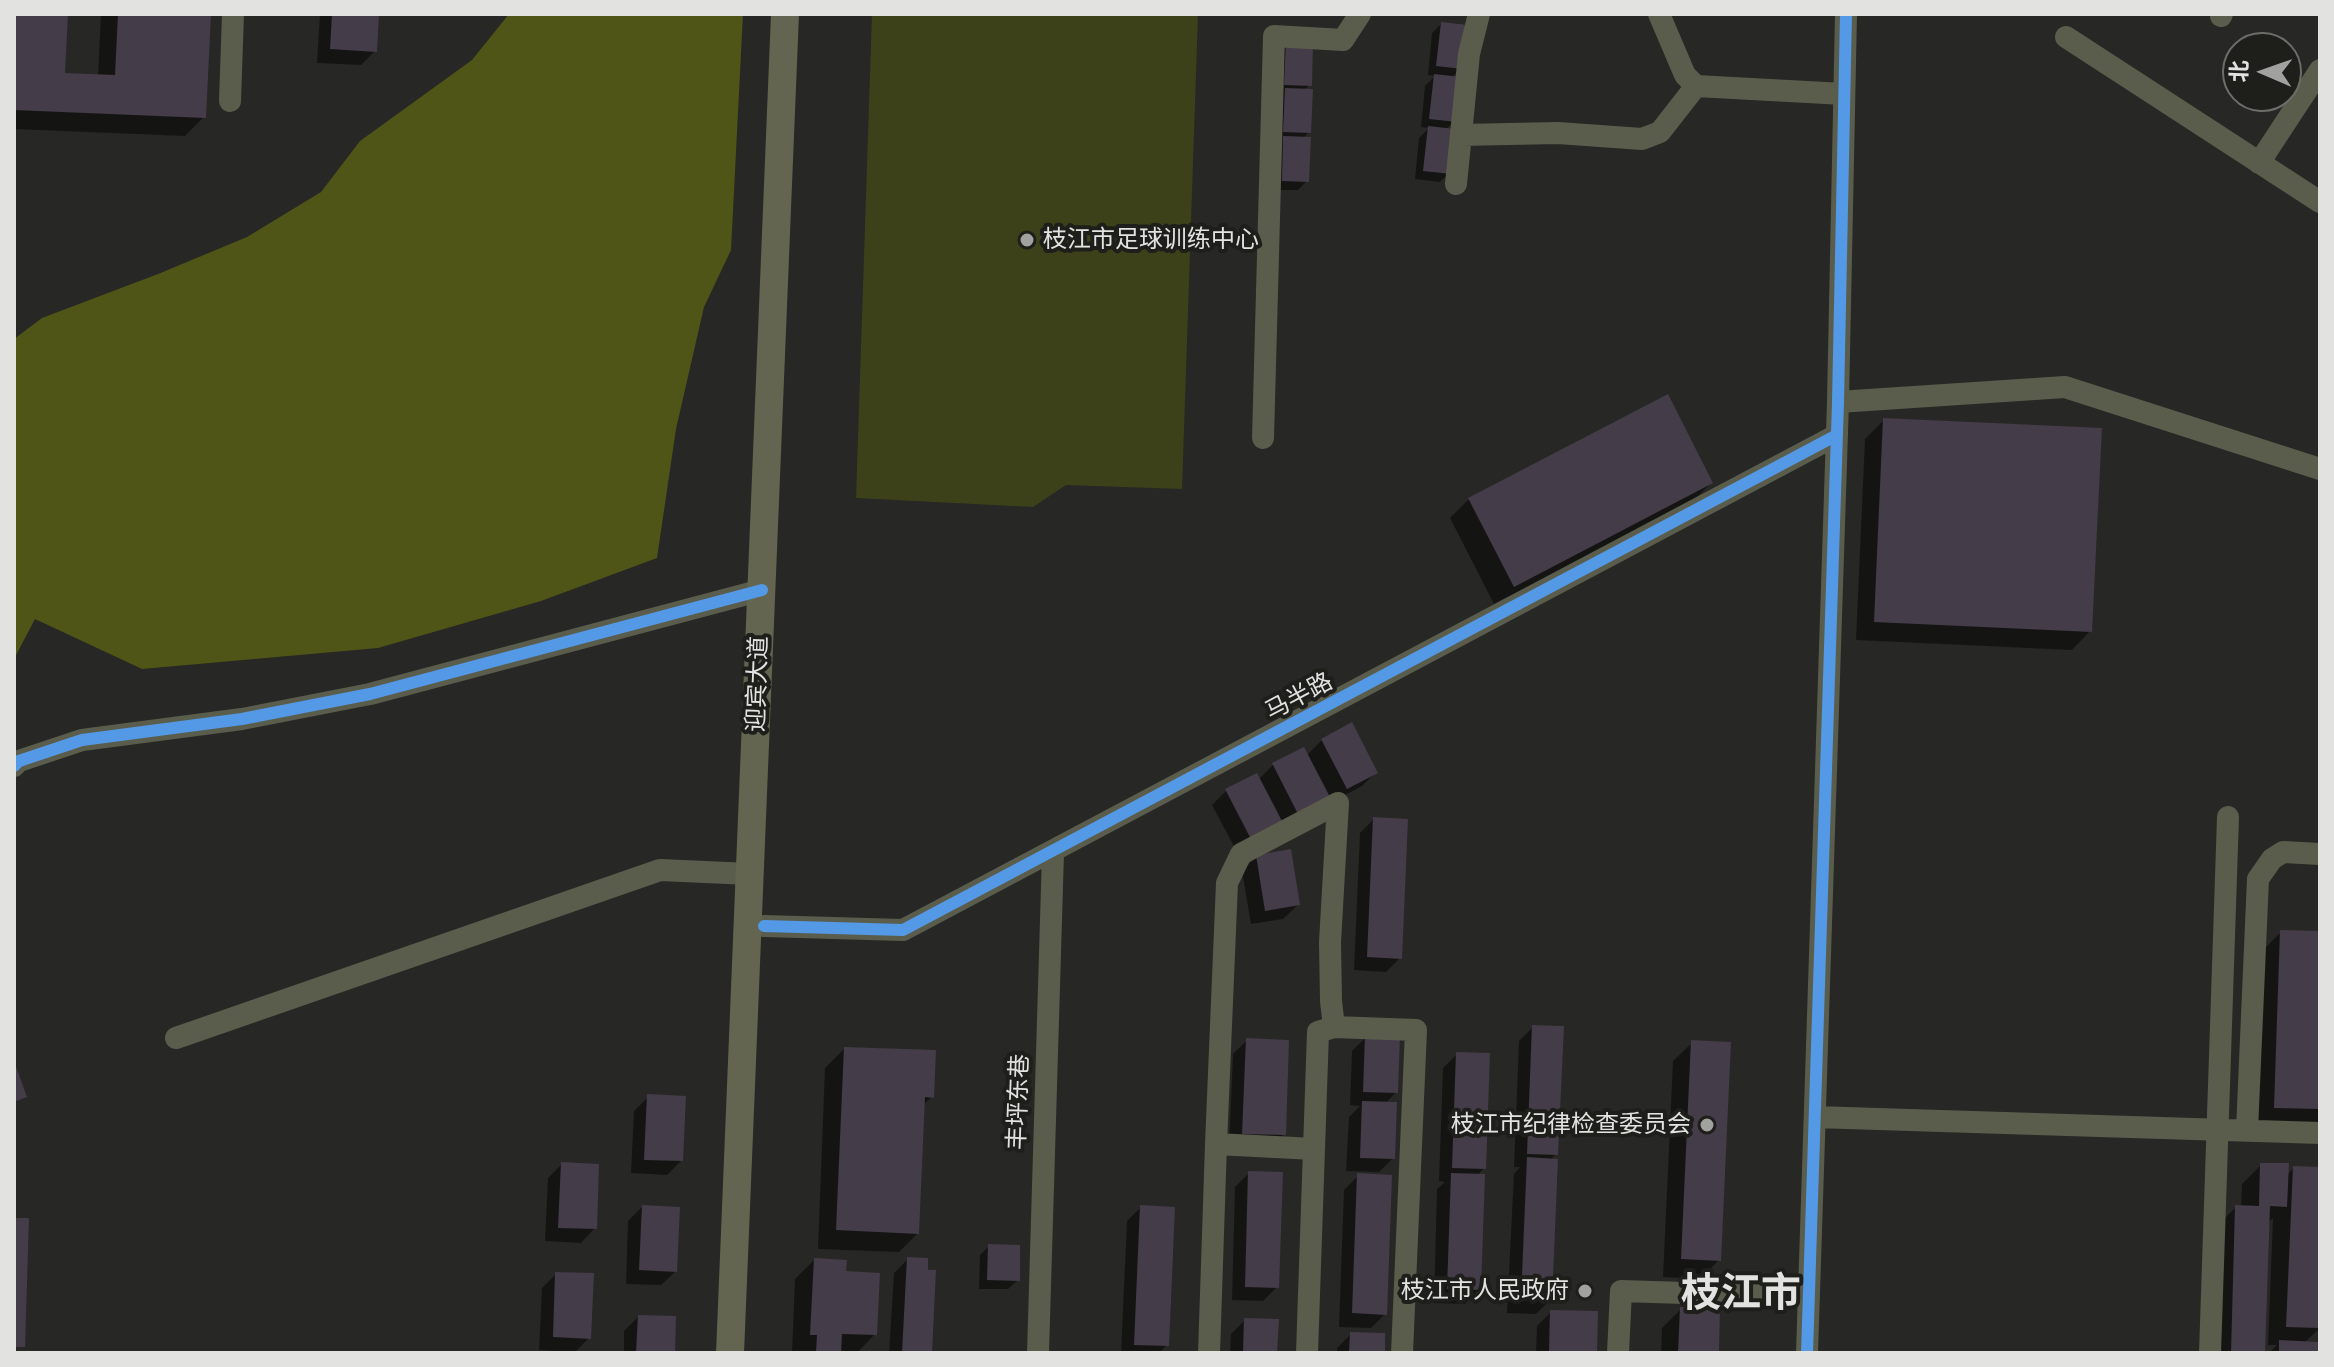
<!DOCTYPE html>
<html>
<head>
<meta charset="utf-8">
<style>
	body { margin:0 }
	#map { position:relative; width:2334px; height:1367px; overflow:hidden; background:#272725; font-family:"Roboto Serif","Noto Sans SC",serif }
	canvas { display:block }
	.frame { position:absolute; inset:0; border:16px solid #e2e3e0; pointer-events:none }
	.north { position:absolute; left:2222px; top:32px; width:80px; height:80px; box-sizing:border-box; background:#1e1f1a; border:2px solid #6c6d69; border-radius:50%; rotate:272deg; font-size:22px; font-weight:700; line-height:32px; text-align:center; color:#e2e3e0 }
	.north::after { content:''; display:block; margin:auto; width:28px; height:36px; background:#a1a19f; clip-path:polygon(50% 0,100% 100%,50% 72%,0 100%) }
</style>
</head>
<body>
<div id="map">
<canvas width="2334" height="1367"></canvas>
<div class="frame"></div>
<div class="north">北</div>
</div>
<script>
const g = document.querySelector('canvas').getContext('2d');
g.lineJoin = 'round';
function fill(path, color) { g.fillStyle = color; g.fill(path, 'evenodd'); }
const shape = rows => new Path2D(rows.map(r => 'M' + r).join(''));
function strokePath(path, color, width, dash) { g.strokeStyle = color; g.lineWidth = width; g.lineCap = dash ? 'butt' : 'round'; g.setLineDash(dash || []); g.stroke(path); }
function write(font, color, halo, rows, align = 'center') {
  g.font = font + ' "Roboto Serif","Noto Sans SC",serif'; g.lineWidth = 8; g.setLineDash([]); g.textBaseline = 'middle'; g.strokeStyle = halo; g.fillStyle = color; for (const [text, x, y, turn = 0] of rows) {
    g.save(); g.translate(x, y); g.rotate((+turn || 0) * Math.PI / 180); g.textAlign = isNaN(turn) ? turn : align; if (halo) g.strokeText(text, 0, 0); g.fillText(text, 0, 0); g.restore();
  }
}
fill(shape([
	[872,14,1198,14,1182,489,1066,485,1033,507,856,498]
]), '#3d411a');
fill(shape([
	[509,14,743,14,731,250,704,307,676,429,657,558,541,601,378,648,142,669,35,619,14,659,14,339,42,318,158,274,247,237,321,192,360,141,472,60]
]), '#4f5516');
fill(shape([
	[14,14,66,14,63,75,98,77,101,14,209,14,204,117,185,136,14,129],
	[320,14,377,14,375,51,361,65,317,63],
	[1441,24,1462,68,1451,78,1455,121,1445,130,1449,173,1440,182,1415,179,1419,138,1429,128,1421,127,1425,86,1435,76,1428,75,1432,33],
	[1286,42,1310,85,1304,90,1309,132,1302,139,1307,181,1298,190,1274,190,1277,51],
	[1884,420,2090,631,2072,650,1856,640,1865,439],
	[1711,483,1692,502,1494,604,1450,518,1469,499],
	[1322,740,1376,772,1362,786,1332,802,1329,795,1313,811,1237,852,1212,805,1226,791,1258,780,1273,765,1306,756],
	[1374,819,1400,958,1386,972,1354,970,1360,833],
	[1256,857,1298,905,1283,919,1251,924,1242,871],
	[2281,932,2320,933,2320,1126,2256,1126,2262,951],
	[1533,1027,1556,1154,1550,1160,1550,1300,1536,1314,1507,1313,1514,1174,1520,1167,1514,1167,1519,1041],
	[1366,1037,1396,1092,1385,1104,1393,1158,1379,1172,1346,1171,1349,1117,1360,1106,1350,1105,1352,1051],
	[1247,1040,1284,1134,1270,1148,1229,1147,1233,1054],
	[1692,1043,1719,1260,1700,1279,1663,1277,1673,1061],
	[844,1049,932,1097,923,1105,918,1233,899,1252,818,1249,825,1068],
	[1457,1054,1484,1168,1477,1176,1479,1290,1465,1304,1434,1303,1437,1189,1445,1182,1439,1181,1443,1068],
	[648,1097,681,1161,667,1175,631,1173,634,1111],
	[562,1164,595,1228,581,1243,545,1241,548,1178],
	[2261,1165,2286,1176,2294,1168,2320,1169,2320,1328,2304,1343,2316,1353,2269,1353,2277,1345,2268,1345,2273,1218,2268,1223,2263,1353,2213,1353,2217,1226,2236,1207,2241,1207,2242,1184],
	[1249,1173,1277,1287,1263,1301,1232,1300,1235,1187],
	[1358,1176,1385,1314,1371,1328,1339,1327,1344,1190],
	[642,1207,676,1271,661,1285,626,1284,628,1221],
	[1141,1207,1167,1345,1159,1353,1121,1353,1127,1221],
	[989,1246,1018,1280,1008,1289,979,1289,980,1255],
	[908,1259,930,1353,889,1353,894,1273],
	[814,1260,844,1273,875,1334,857,1353,792,1353,795,1279],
	[556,1274,589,1338,575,1352,539,1350,542,1288],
	[1681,1309,1717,1353,1661,1353,1662,1328],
	[1551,1312,1594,1353,1536,1353,1537,1326],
	[638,1317,673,1353,624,1353,624,1331],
	[1245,1320,1275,1353,1230,1353,1231,1334],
	[1351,1334,1383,1353,1337,1353,1337,1348]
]), '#0007');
fill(shape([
	[14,14,68,14,65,73,115,75,118,14,211,14,206,118,14,110],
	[332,14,379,14,377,52,330,49],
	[1441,22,1468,25,1463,69,1436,66],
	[1286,40,1313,41,1312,86,1284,85],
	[1434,74,1461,77,1457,122,1429,119],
	[1285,88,1313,89,1311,133,1283,132],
	[1428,126,1455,129,1451,174,1423,171],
	[1283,136,1311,137,1309,182,1282,181],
	[1668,394,1713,483,1514,587,1468,498],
	[1883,418,2102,428,2092,632,1874,622],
	[1352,722,1378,773,1347,789,1321,739],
	[1304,747,1330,797,1298,814,1272,763],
	[1257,773,1283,823,1251,839,1225,789],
	[1373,817,1408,819,1402,959,1367,957],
	[1291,849,1300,905,1265,911,1256,855],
	[2280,930,2320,931,2320,1109,2274,1108],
	[1532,1025,1564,1026,1558,1155,1527,1154],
	[1365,1035,1400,1036,1398,1093,1363,1092],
	[1246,1038,1289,1040,1286,1135,1242,1134],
	[1691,1040,1731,1042,1721,1261,1681,1259],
	[844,1047,936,1050,934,1098,925,1097,919,1234,836,1230],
	[1456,1052,1490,1053,1486,1169,1452,1168],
	[14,1061,27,1097,14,1102],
	[647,1094,686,1096,683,1161,644,1160],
	[1362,1101,1397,1102,1395,1159,1360,1158],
	[1527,1157,1558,1159,1552,1301,1521,1299],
	[561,1162,599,1164,597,1229,558,1228],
	[2260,1163,2289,1163,2287,1207,2270,1206,2265,1353,2231,1353,2235,1205,2259,1206],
	[2293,1166,2320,1167,2320,1328,2286,1327],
	[1248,1171,1283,1172,1279,1288,1245,1287],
	[1357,1173,1392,1175,1387,1315,1352,1313],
	[1451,1173,1485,1174,1481,1290,1447,1289],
	[642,1205,680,1207,677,1272,639,1270],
	[1140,1205,1175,1207,1169,1346,1134,1345],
	[14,1218,29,1218,25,1347,14,1347],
	[988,1244,1020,1245,1020,1281,987,1280],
	[907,1257,928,1258,928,1270,936,1270,932,1353,902,1353],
	[814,1258,847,1260,846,1271,880,1273,877,1335,842,1334,841,1353,816,1353,817,1335,810,1335],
	[555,1272,594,1273,591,1339,553,1337],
	[1680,1307,1720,1308,1719,1353,1678,1353],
	[1550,1310,1598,1311,1597,1353,1549,1353],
	[638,1315,676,1316,675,1353,636,1353],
	[1244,1318,1279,1319,1277,1353,1243,1353],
	[1350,1332,1385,1333,1385,1353,1349,1353],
	[2279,1340,2319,1342,2318,1353,2279,1353]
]), '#443c48');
strokePath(shape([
	[1659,14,1685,75,1696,86,1844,94],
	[2221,16,2222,14],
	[2066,37,2320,202],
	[230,101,233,14],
	[1461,135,1558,133,1642,139,1660,132,1696,86],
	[2259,163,2320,70],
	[1456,184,1469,54,1479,14],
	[1838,402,2065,387,2320,469],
	[1263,438,1274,36,1343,40,1360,14],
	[14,766,19,761,82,740,242,719,370,694,762,590],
	[764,926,903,930,1837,435],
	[1334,1027,1331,1001,1330,942,1338,803],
	[176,1038,660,870,750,874],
	[1815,1117,2320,1133],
	[2247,1130,2258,879,2272,859,2283,852,2320,854],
	[1216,1144,1227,883,1241,854,1338,803],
	[1038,1353,1053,853],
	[1209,1353,1216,1144,1314,1149],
	[1307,1353,1318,1032,1334,1027,1416,1030,1402,1353],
	[1618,1353,1621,1291,1809,1297],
	[1807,1353,1838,402,1846,14],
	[2210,1353,2228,817]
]), '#5a5d4c', 22);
strokePath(shape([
	[730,1353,785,14]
]), '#636550', 28);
strokePath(shape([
	[14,766,19,761,82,740,242,719,370,694,762,590],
	[764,926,903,930,1837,435],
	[1807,1353,1838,402,1846,14]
]), '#5399e6', 12);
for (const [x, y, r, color] of [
	[1027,240,8,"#a1a19f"],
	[1707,1125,8,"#a1a19f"],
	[1585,1291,8,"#a1a19f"]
]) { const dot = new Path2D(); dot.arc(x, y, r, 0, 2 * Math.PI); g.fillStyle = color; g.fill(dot); strokePath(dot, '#1e1f1a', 3); }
write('24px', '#e2e3e0', '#1e1f1a', [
	["枝江市足球训练中心",1043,240,"left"],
	["枝江市纪律检查委员会",1691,1125],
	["枝江市人民政府",1569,1291]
], 'right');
write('24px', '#e2e3e0', '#1e1f1a', [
	["迎宾大道",758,684,-88],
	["马半路",1299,697,-28],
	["丰坪东巷",1019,1102,-88]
]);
write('bold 40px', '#e2e3e0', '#1e1f1a', [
	["枝江市",1741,1294]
]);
</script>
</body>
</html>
